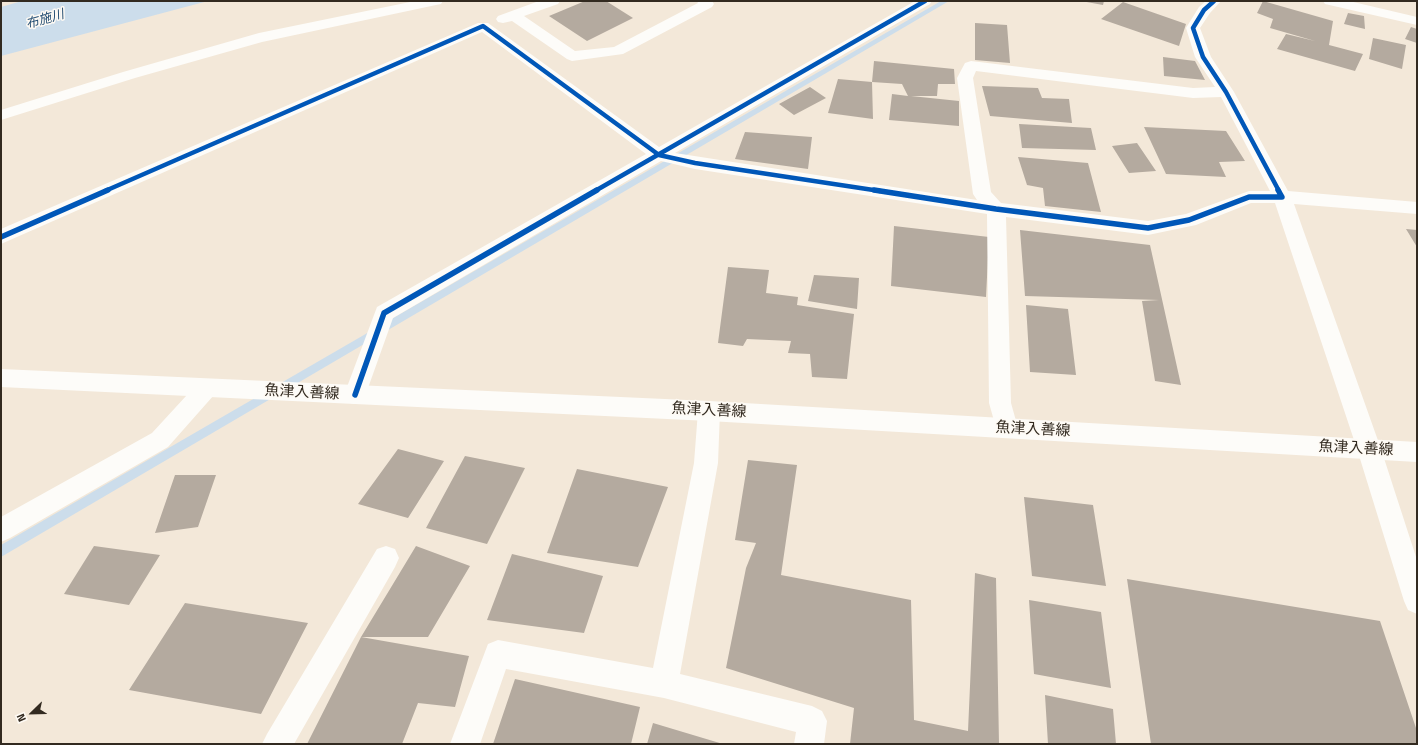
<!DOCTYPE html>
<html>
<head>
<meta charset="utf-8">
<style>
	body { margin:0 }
	#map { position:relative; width:1418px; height:745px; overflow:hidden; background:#f3e8d9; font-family:"Titillium Web",sans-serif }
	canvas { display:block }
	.frame { position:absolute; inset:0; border:2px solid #322a20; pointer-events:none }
	.north { position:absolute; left:12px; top:693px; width:40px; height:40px; -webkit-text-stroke:3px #fefaf4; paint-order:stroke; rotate:247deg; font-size:11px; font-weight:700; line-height:16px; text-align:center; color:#322a20 }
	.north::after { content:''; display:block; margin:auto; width:14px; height:18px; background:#322a20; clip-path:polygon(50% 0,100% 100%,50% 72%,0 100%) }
</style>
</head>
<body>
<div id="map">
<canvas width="1418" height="745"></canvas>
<div class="frame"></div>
<div class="north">N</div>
</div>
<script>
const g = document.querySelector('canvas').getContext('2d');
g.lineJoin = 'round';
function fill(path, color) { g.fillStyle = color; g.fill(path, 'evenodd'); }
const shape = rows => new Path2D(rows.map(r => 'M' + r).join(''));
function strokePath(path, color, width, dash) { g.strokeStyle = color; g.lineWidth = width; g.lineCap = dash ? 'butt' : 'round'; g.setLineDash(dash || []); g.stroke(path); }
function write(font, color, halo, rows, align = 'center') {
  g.font = font + ' "Titillium Web","Noto Sans JP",sans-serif'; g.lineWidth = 3; g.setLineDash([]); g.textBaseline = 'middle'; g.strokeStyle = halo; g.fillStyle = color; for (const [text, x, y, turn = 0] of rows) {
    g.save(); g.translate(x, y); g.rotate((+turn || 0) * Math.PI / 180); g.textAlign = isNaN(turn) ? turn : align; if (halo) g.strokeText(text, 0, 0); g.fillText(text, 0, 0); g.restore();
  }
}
fill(shape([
	[22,1,208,1,1,56,1,7]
]), '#ccddeb');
fill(shape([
	[941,1,949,1,1,557,1,545,941,1]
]), '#ccddeb');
fill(shape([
	[585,1,606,1,633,18,587,41,549,16],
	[1081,1,1104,1,1103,5],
	[1263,1,1333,21,1329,45,1363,54,1355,71,1277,49,1286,34,1315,41,1270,28,1273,19,1257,13],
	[1123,2,1186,24,1179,46,1101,19],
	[1348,13,1364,16,1365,29,1344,24],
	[975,23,1007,25,1010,63,975,60],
	[1411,27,1417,29,1417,43,1405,39],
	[1373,38,1406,45,1402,69,1369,59],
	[1163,57,1195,61,1205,80,1164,76],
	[874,61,954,69,955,84,938,84,937,96,911,96,959,101,959,126,889,120,892,94,908,96,902,84,872,82],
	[838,79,872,82,873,119,828,113],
	[982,86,1038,88,1042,98,1069,99,1072,123,990,116],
	[810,87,826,98,794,115,779,104],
	[1019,124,1091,128,1096,150,1022,148],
	[1144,127,1226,131,1245,161,1219,162,1226,177,1166,174],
	[745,132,812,137,808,169,735,159],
	[1137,143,1156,171,1129,173,1112,146],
	[1018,157,1088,163,1101,212,1045,206,1043,188,1027,185],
	[894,226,989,237,986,297,891,286],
	[1406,229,1417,230,1417,247],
	[1020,230,1150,245,1181,385,1155,381,1142,301,1159,300,1025,296],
	[728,267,769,270,766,293,798,297,797,305,854,314,847,379,812,377,810,354,788,353,791,341,747,339,743,346,718,343],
	[814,275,859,278,857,309,808,301],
	[1026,305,1068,309,1076,375,1030,372],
	[398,449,444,461,408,518,358,504],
	[465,456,525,468,487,544,426,528],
	[748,460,797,465,781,575,911,600,914,720,968,731,975,573,996,578,999,744,850,744,854,708,726,668,746,568,756,543,735,540],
	[577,469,668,487,638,567,547,553],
	[175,475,216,475,198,527,155,533],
	[1024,497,1093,505,1106,586,1032,576],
	[94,546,160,555,129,605,64,594],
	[416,546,470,566,428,637,361,637],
	[512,554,603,576,584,633,487,620],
	[1127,579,1380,621,1417,731,1417,744,1151,744],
	[1029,600,1101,612,1111,688,1034,674],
	[185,603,308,623,261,714,129,690],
	[361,637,469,656,455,707,418,703,402,744,307,744],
	[515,679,640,707,631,744,493,744],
	[1045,695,1113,709,1116,744,1048,744],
	[653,723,723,744,647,744]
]), '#b4aa9f');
fill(shape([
	[415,1,443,1,441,4,436,5,262,42,135,78,1,120,1,110,123,72,259,33,415,1],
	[539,1,560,1,558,4,524,16,575,51,614,47,698,3,697,1,712,1,714,4,712,7,623,54,572,61,567,59,512,21,503,23,498,22,496,19,498,16,539,1],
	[915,1,932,1,930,4,675,153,977,200,973,194,957,78,965,63,971,61,1193,88,1215,87,1195,57,1186,28,1199,7,1206,1,1221,1,1210,13,1200,28,1211,57,1234,92,1288,191,1417,202,1417,214,1294,204,1381,449,1417,560,1417,614,1408,610,1404,601,1357,449,1275,203,1251,203,1196,225,1148,235,1006,217,1011,403,1018,428,1014,435,1006,438,998,435,989,403,987,214,695,169,661,161,393,318,363,402,355,404,347,402,344,395,377,307,646,154,482,32,1,244,1,229,478,23,488,23,659,147,915,1],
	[976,71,1193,98,1221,97,1270,191,1249,191,1186,214,1148,221,1001,203,991,192,973,78,976,71],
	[1323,1,1349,1,1417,17,1417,25,1325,4,1323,1],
	[206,380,214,383,217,389,214,395,168,447,10,538,1,542,1,517,152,433,198,383,206,380],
	[709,401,717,404,720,411,718,463,680,674,812,706,822,711,827,721,824,744,794,744,796,732,664,698,506,669,480,744,450,744,488,644,498,640,653,668,694,463,698,411,701,404,709,401],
	[386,546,395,549,399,558,395,567,294,744,262,744,267,734,377,549,386,546]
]), '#fdfcf9');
fill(shape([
	[1,369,709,401,1417,442,1417,462,709,421,1,387,1,369]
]), '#fdfcf9');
strokePath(shape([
	[1214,1,1204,10,1193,28,1203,57,1226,92,1279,191],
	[105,191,483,26,659,155,695,163,880,191],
	[595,191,925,1]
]), '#0057b8', 4.5);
strokePath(shape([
	[874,190,996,209,1148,228,1189,220,1249,197,1282,197,1278,190],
	[1,237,108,190],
	[355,395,384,313,597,190]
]), '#0057b8', 5.5);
write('italic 13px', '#244e73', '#fefaf4', [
	["布施川",45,20,-16]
]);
write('15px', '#322a20', '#fefaf4', [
	["魚津入善線",302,393,3],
	["魚津入善線",709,411,3],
	["魚津入善線",1033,430,3],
	["魚津入善線",1356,449,3]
]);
</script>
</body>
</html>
